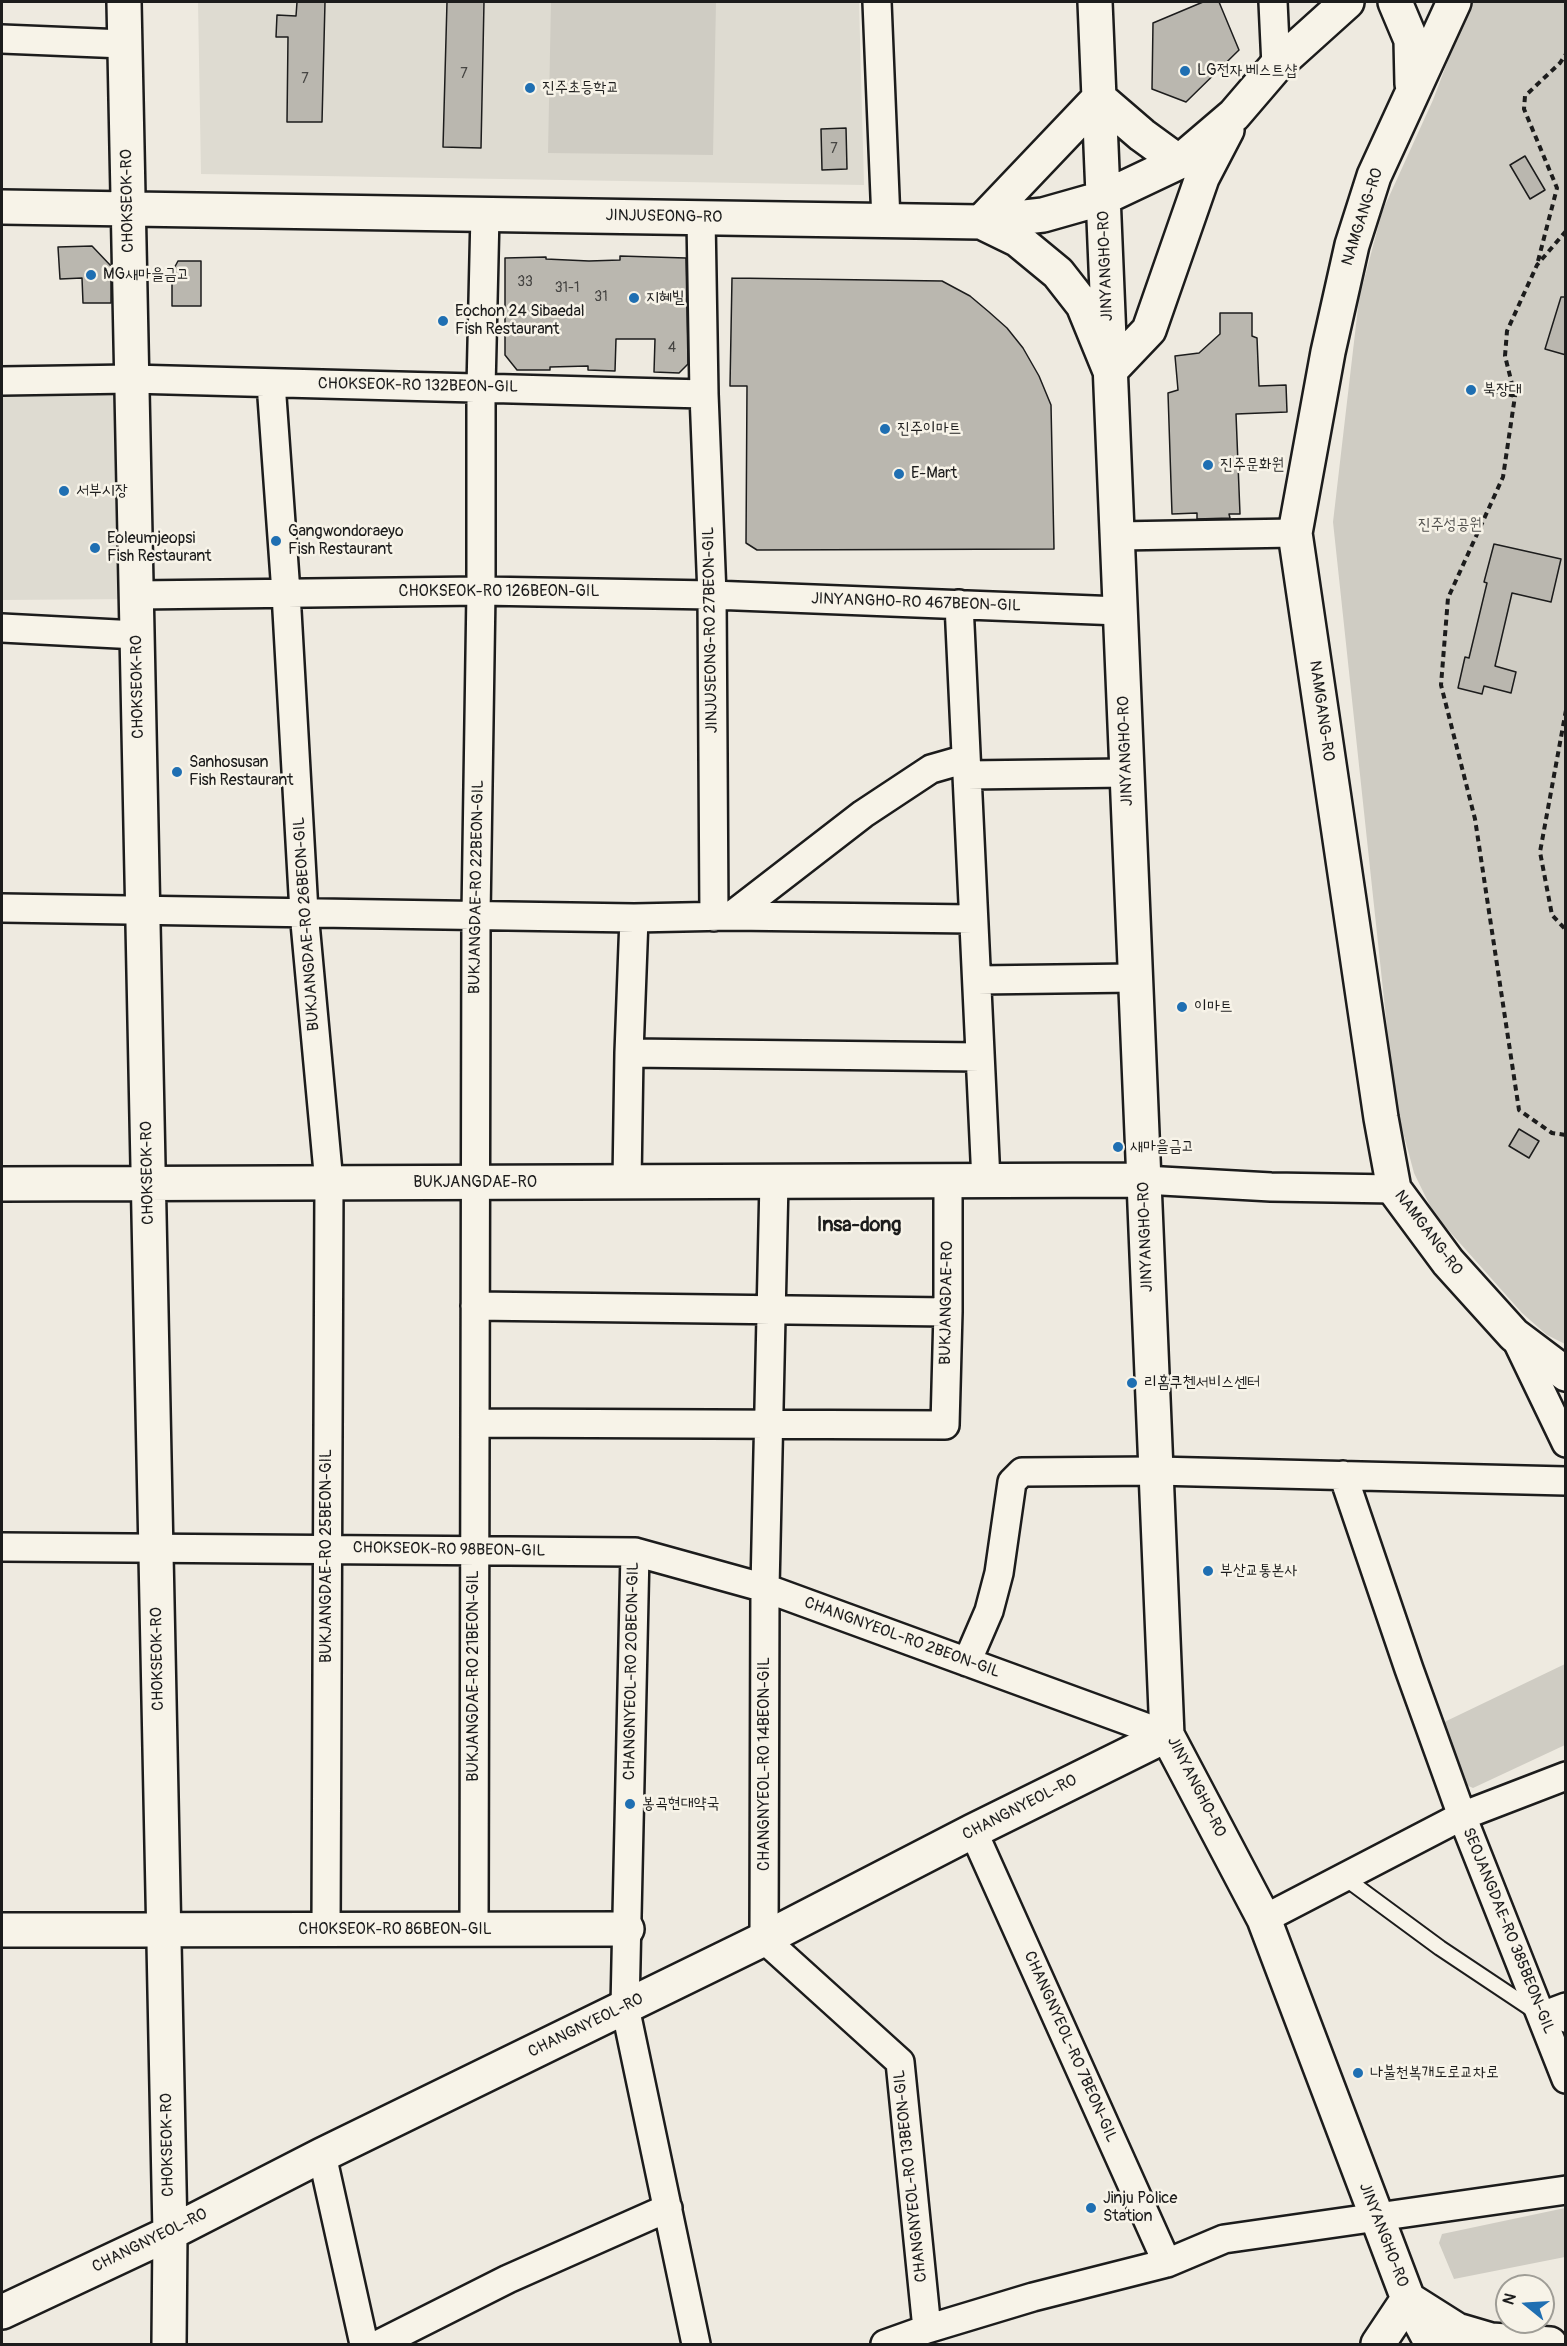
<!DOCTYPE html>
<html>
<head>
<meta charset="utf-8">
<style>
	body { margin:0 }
	#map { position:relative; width:1567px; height:2346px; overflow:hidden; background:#eeeae0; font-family:Pangolin,sans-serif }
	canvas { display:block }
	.frame { position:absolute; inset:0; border:3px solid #1c1c1c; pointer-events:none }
	.north { position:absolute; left:1495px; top:2274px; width:60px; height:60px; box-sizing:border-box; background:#f7f3e8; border:2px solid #9f9d96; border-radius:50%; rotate:288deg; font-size:16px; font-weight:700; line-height:24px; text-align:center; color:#1c1c1c }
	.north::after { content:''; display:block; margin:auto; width:21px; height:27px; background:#1f6fb2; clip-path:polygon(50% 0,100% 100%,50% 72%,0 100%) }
</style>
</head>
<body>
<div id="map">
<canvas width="1567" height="2346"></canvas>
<div class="frame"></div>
<div class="north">N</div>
</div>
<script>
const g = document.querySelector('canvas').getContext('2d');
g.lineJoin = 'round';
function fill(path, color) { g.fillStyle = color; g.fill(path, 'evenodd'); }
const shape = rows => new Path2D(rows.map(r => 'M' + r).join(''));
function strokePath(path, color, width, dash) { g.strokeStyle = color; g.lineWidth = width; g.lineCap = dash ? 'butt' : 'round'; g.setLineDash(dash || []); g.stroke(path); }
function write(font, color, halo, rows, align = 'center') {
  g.font = font + ' Pangolin,"Poor Story",sans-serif'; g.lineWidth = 5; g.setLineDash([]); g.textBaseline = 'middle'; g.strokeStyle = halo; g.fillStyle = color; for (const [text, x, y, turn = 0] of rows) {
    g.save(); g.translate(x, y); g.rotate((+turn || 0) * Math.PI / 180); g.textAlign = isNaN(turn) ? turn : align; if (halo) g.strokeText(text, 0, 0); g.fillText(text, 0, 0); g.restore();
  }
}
fill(shape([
	[198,2,859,2,864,185,201,174],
	[2,370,124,382,130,599,2,600]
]), '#dedbd1');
fill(shape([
	[551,2,716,2,713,155,548,153],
	[1470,2,1565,2,1565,1344,1547,1335,1522,1313,1434,1214,1414,1173,1395,1102,1333,522,1359,299,1382,212,1433,100],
	[1565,1664,1565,1745,1473,1788,1455,1780,1436,1726],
	[1565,2208,1565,2257,1454,2279,1439,2243,1442,2234]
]), '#cfccc3');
const building = shape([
	[297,2,325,2,322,122,287,122,288,37,276,37,277,15,296,16,297,2],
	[447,2,484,2,481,148,443,147,447,2],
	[1203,2,1219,2,1239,50,1186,102,1152,89,1153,23,1203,2],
	[846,128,847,169,822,170,821,129,846,128],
	[1525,156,1545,190,1530,199,1510,165,1525,156],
	[92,246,111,266,111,303,83,303,82,278,60,279,58,247,92,246],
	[620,256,686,258,688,364,679,373,654,372,655,339,616,339,615,371,588,370,588,366,550,367,550,370,517,370,505,355,505,258,546,257,546,259,589,261,620,260,620,256],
	[178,261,201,261,201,306,172,306,172,272,178,261],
	[732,278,942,281,970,296,989,312,1007,328,1023,348,1039,376,1051,405,1054,549,757,550,746,543,747,386,730,386,732,278],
	[1561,297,1566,297,1566,355,1545,349,1561,297],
	[1220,313,1252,313,1252,336,1257,338,1259,386,1286,385,1287,412,1236,414,1240,514,1229,514,1230,518,1197,519,1197,513,1172,514,1168,393,1178,390,1175,356,1199,353,1220,334,1220,313],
	[1494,544,1561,559,1551,602,1512,593,1495,666,1516,672,1511,693,1484,686,1482,694,1458,688,1465,657,1469,658,1487,583,1484,582,1494,544],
	[1519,1129,1539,1141,1529,1158,1509,1146,1519,1129]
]);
fill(building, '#bab7af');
strokePath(building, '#1c1c1c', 1.5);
const lane = shape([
	[1345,1878,1440,1948,1542,2016,1566,2025]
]);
const street = shape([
	[877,2,886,221],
	[1273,2,1276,66],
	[2,39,124,44],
	[701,218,704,394,712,595,714,917],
	[2,381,131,379,704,394],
	[271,383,286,593,304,912,329,1183,326,1930],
	[1117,536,1295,533],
	[136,595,481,591,712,595,1120,611],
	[959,604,986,1181],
	[2,628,137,635],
	[967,775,1127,773],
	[2,908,634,918,731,916,973,919],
	[731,916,863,814,931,769,966,759],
	[977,980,1135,978],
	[629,1053,980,1057],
	[1144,1180,1271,1187,1394,1189],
	[774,1181,765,1588,764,1939,900,2062,927,2329],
	[627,1182,629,1053,634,918],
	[475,1306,948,1312],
	[1514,1335,1566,1443],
	[475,1423,945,1425,948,1312,948,1181],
	[1343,1475,1409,1669,1462,1816,1566,2079],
	[2,1547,635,1552,765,1588,1167,1735],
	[635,1552,625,2007,696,2344],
	[967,1662,989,1611,999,1573,1012,1482,1022,1472,1156,1471,1566,1481],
	[973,1831,1167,2263],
	[1264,1919,1462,1816,1566,1776],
	[474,1929,476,915,481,591,481,388,485,214],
	[1542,2016,1566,2007],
	[322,2155,364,2344],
	[379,2344,508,2279,668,2208],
	[885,2344,927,2329,1033,2297,1167,2263,1224,2239,1566,2190]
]);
const secondary = shape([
	[124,2,170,2233,169,2344],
	[1095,2,1167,1735,1264,1919,1408,2299,1432,2344],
	[1395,2,1411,40,1412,84],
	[1454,2,1374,176,1352,245,1328,352,1295,533,1381,1118,1394,1189,1448,1262,1514,1335,1566,1374],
	[1179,162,1142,135,1099,98,981,222,1018,240,1058,273,1083,305,1110,371,1149,330,1202,178,1227,130],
	[2,207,981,222,1043,215,1103,198,1179,162,1234,115,1276,66,1347,2],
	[2,1184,1144,1180],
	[2,1930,627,1929],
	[2,2312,170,2233,322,2155,764,1939,973,1831,1167,1735],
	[1378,2344,1408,2299,1457,2330,1491,2340,1550,2344]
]);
strokePath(lane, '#1c1c1c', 18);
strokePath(street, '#1c1c1c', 32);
strokePath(secondary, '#1c1c1c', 38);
strokePath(shape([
	[1566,231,1537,265,1507,331,1505,356,1515,396,1503,477,1448,598,1441,685,1475,819,1519,1110,1552,1133,1566,1135],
	[1538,261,1557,188,1524,109,1525,96,1560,63,1566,54],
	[1487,389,1515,396],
	[1566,710,1540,852,1552,915,1566,930]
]), '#1c1c1c', 4, [6, 4.5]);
strokePath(lane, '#f7f3e8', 14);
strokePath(street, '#f7f3e8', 27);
strokePath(secondary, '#f7f3e8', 33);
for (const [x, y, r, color] of [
	[1185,71,6,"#1f6fb2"],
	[530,88,6,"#1f6fb2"],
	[91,275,6,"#1f6fb2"],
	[634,298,6,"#1f6fb2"],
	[443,321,6,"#1f6fb2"],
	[1471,390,6,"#1f6fb2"],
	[885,429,6,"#1f6fb2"],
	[1208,465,6,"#1f6fb2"],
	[899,474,6,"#1f6fb2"],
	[64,491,6,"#1f6fb2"],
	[276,541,6,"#1f6fb2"],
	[95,548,6,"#1f6fb2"],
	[177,772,6,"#1f6fb2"],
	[1182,1007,6,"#1f6fb2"],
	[1118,1147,6,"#1f6fb2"],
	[1132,1383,6,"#1f6fb2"],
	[1208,1571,6,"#1f6fb2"],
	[630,1804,6,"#1f6fb2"],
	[1358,2073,6,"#1f6fb2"],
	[1091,2208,6,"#1f6fb2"]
]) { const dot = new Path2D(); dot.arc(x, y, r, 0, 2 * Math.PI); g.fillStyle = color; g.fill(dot); strokePath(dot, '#f7f3e8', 2); }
write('14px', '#444341', null, [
	["7",464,74],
	["7",305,79],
	["7",834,149],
	["33",525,282],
	["31-1",567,288],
	["31",601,297],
	["4",672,348]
]);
write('16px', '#1c1c1c', '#f7f3e8', [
	["LG전자 베스트샵",1197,71],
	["진주초등학교",542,88],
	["MG새마을금고",103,275],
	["지혜빌",646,298],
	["Eochon 24 Sibaedal",455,312],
	["Fish Restaurant",455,330],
	["북장대",1483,390],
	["진주이마트",897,429],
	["진주문화원",1220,465],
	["E-Mart",911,474],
	["서부시장",76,491],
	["Gangwondoraeyo",288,532],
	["Fish Restaurant",288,550],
	["Eoleumjeopsi",107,539],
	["Fish Restaurant",107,557],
	["Sanhosusan",189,763],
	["Fish Restaurant",189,781],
	["이마트",1194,1007],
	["새마을금고",1130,1147],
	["리홈쿠첸서비스센터",1144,1383],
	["부산교통본사",1220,1571],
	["봉곡현대약국",642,1804],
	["나불천복개도로교차로",1370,2073],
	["Jinju Police",1103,2199],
	["Station",1103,2217]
], 'left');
write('16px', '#1c1c1c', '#f7f3e8', [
	["CHOKSEOK-RO",128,201,-91],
	["JINJUSEONG-RO",664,217,1],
	["NAMGANG-RO",1363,217,-72],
	["JINYANGHO-RO",1106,266,-92],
	["CHOKSEOK-RO 132BEON-GIL",418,386,1],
	["CHOKSEOK-RO 126BEON-GIL",499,592],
	["JINYANGHO-RO 467BEON-GIL",916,603,2],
	["JINJUSEONG-RO 27BEON-GIL",711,630,-91],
	["CHOKSEOK-RO",138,687,-91],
	["NAMGANG-RO",1321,711,82],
	["JINYANGHO-RO",1126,751,-92],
	["BUKJANGDAE-RO 22BEON-GIL",477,887,-89],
	["BUKJANGDAE-RO 26BEON-GIL",307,924,-94],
	["CHOKSEOK-RO",148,1173,-91],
	["BUKJANGDAE-RO",475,1183],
	["NAMGANG-RO",1428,1233,53],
	["JINYANGHO-RO",1146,1237,-92],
	["BUKJANGDAE-RO",947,1303,-89],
	["CHOKSEOK-RO 98BEON-GIL",449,1550,1],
	["BUKJANGDAE-RO 25BEON-GIL",327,1556,-90],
	["CHANGNYEOL-RO 2BEON-GIL",902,1638,20],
	["CHOKSEOK-RO",158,1659,-91],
	["CHANGNYEOL-RO 20BEON-GIL",632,1671,-89],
	["BUKJANGDAE-RO 21BEON-GIL",474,1676,-90],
	["CHANGNYEOL-RO 14BEON-GIL",765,1764,-90],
	["JINYANGHO-RO",1196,1787,63],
	["CHANGNYEOL-RO",1020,1808,-27],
	["CHOKSEOK-RO 86BEON-GIL",395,1930],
	["SEOJANGDAE-RO 385BEON-GIL",1508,1931,68],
	["CHANGNYEOL-RO",586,2026,-26],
	["CHANGNYEOL-RO 7BEON-GIL",1070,2047,66],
	["CHOKSEOK-RO",168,2145,-91],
	["CHANGNYEOL-RO 13BEON-GIL",911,2176,-96],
	["JINYANGHO-RO",1383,2235,69],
	["CHANGNYEOL-RO",150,2241,-26]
]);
write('16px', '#52514e', '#f7f3e8', [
	["진주성공원",1450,525]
]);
write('bold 20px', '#1c1c1c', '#f7f3e8', [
	["Insa-dong",859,1226]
]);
</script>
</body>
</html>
